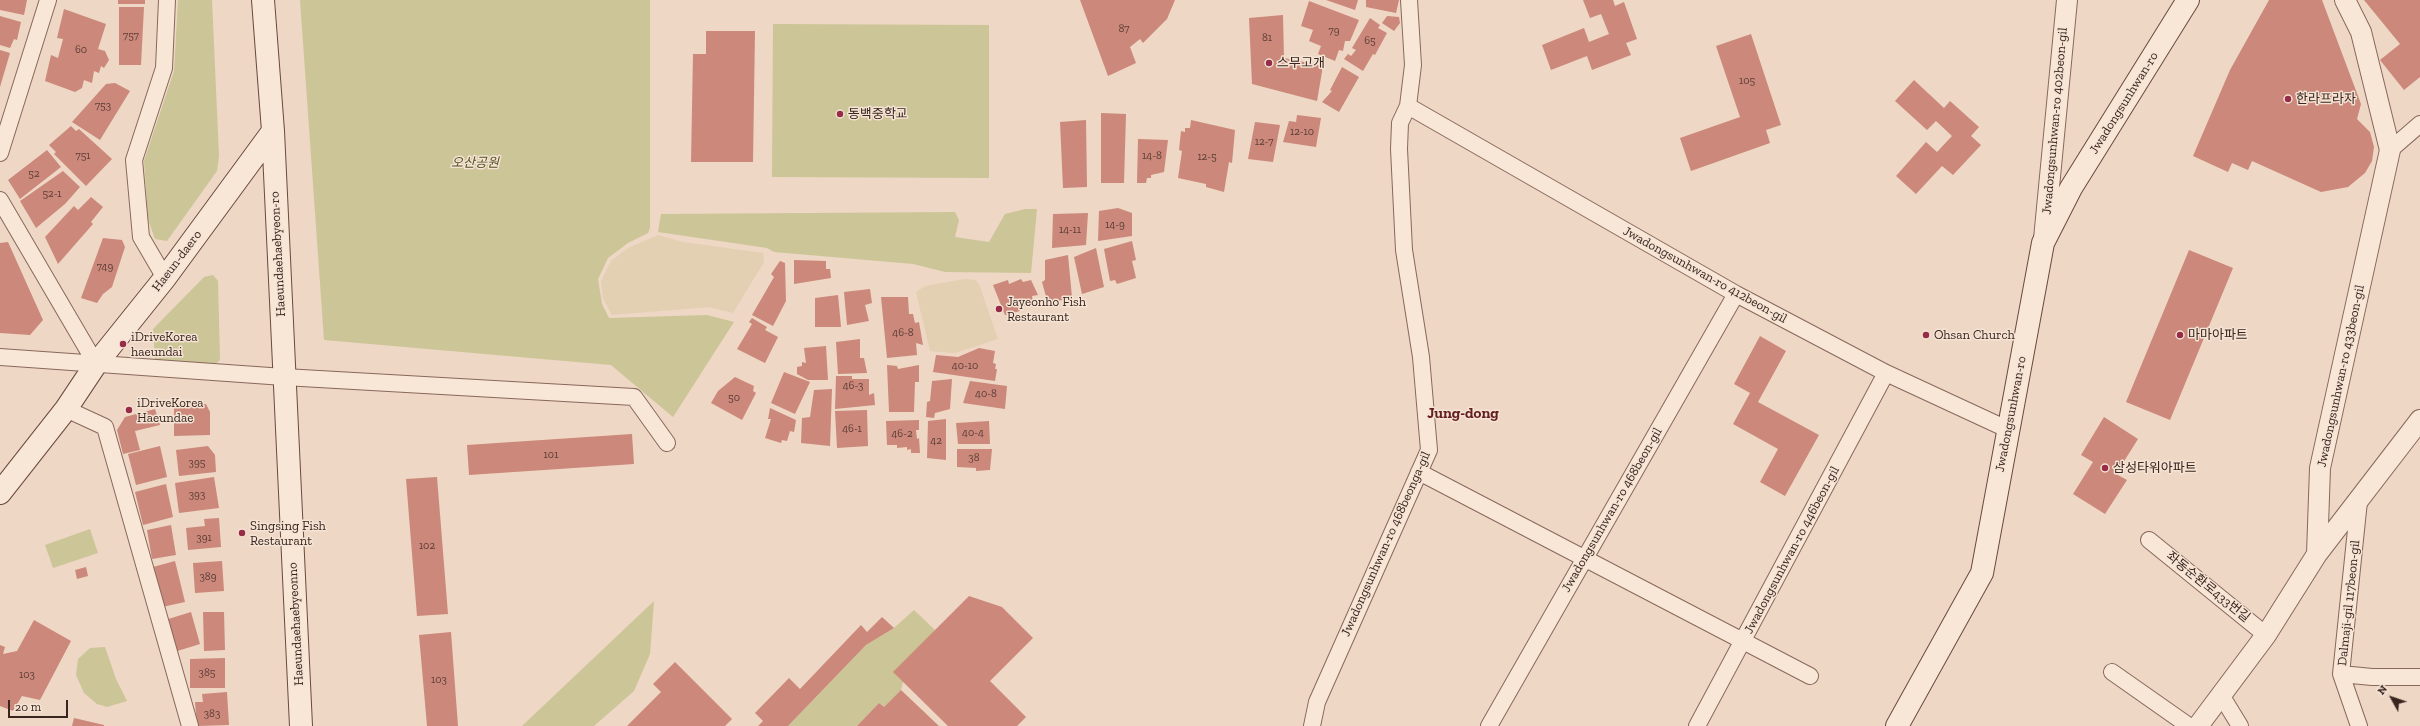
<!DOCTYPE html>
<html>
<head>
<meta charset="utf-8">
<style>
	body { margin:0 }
	#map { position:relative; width:2420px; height:726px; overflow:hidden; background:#eed7c4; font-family:"Zilla Slab",serif }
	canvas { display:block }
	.north { position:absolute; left:2372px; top:678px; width:40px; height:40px; -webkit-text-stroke:3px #f5e3d4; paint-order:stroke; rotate:310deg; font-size:11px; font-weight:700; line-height:16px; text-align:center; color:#38251f }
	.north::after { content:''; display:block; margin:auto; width:14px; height:18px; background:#38251f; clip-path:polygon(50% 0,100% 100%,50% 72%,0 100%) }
	.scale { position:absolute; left:8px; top:700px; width:60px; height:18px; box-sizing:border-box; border:2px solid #38251f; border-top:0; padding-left:5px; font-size:12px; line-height:14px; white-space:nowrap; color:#38251f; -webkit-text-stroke:3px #f5e3d4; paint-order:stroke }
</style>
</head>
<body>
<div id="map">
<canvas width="2420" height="726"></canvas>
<div class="north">N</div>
<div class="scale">20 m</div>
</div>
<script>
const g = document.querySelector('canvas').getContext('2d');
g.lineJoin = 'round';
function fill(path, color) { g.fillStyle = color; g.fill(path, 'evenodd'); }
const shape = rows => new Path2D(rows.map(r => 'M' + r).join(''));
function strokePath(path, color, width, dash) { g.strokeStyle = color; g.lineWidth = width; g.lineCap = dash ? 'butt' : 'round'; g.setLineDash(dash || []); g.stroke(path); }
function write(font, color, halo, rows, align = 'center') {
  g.font = font + ' "Zilla Slab","Noto Sans KR",serif'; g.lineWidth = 3; g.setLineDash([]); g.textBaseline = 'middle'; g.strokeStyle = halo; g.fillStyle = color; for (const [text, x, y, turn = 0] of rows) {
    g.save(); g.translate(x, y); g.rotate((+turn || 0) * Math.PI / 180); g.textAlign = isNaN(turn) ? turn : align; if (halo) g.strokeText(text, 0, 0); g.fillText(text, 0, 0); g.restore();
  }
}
fill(shape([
	[658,235,683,242,763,253,764,262,733,313,709,307,612,315,603,298,601,281,611,261,628,248],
	[965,279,975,280,979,284,998,339,955,353,930,351,916,292,925,286]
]), '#e3cfb2');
fill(shape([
	[178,0,212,0,219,156,217,171,167,241,155,239,148,219,144,161,174,71],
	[300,0,650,0,650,228,648,233,628,243,608,258,598,279,602,304,609,318,707,315,734,322,673,417,611,365,324,340],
	[773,24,989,25,989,178,772,177],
	[1025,209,1037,209,1031,273,945,272,913,264,774,252,767,248,658,232,661,214,955,212,959,220,955,237,989,242,1005,214],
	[213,275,218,281,220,360,213,366,155,360,153,329,204,277],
	[90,529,98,553,53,568,45,545],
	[654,601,650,654,634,691,594,726,522,726],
	[914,610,935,630,903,682,901,690,884,707,879,703,857,726,788,726,866,645,894,628],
	[105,647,116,679,127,701,107,707,97,704,84,693,76,675,78,659,90,648]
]), '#ccc598');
fill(shape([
	[0,0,27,0,24,15,0,10],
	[118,0,145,0,145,4,118,4],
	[1080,0,1175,0,1167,19,1143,43,1140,39,1130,47,1136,63,1108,76],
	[1326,0,1358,0,1355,10],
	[1366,0,1399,0,1396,13,1366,7],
	[1583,0,1613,0,1615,6,1624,2,1637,39,1626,43,1631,55,1592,70,1587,56,1551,70,1542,45,1584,28,1589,42,1609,34,1601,14,1590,18],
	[2269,0,2322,0,2361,104,2357,119,2370,132,2374,147,2372,161,2365,173,2348,187,2321,192,2252,161,2248,170,2232,163,2228,172,2193,156,2230,70],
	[2364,0,2420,0,2420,77,2404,90,2380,60,2400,44],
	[1309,1,1359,20,1350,41,1345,41,1343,51,1339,50,1335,61,1318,54,1321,46,1309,41,1313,30,1301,26],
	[119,7,144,7,141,65,119,65],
	[64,9,106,24,98,49,105,51,109,60,104,68,101,66,99,73,94,71,92,83,84,80,82,88,75,92,45,81,51,55,58,58,63,39,57,38],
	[1283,15,1284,58,1323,66,1317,101,1252,84,1249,18],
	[0,16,21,22,17,40,14,39,10,48,0,45],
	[1387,16,1399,17,1400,23,1394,31,1382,23],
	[1370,18,1380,25,1378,28,1387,33,1375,55,1373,54,1363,71,1344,59,1348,54,1351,56,1356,50,1352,48],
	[706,31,755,31,753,162,691,162,693,54,706,54],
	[1751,34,1781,125,1766,130,1770,143,1691,171,1680,138,1740,117,1716,46],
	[0,50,10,53,0,87],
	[1342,67,1359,77,1339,112,1322,102,1332,91,1330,90],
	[1914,80,1944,108,1950,101,1979,127,1971,136,1981,145,1953,175,1942,166,1916,194,1896,176,1926,142,1937,152,1952,136,1936,121,1927,130,1895,101],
	[115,83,130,91,100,140,72,122,106,84],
	[1101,113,1126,114,1124,183,1101,183],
	[1297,115,1321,118,1316,147,1283,142,1289,121,1296,122],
	[1086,120,1087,187,1063,188,1060,122],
	[1191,120,1235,130,1232,163,1229,162,1224,192,1206,187,1206,184,1178,178,1182,151,1179,150,1181,131,1185,132,1185,128,1190,128],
	[1255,122,1280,125,1273,162,1248,159],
	[71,126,76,131,79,129,112,159,86,186,54,154,56,152,49,145],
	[1138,139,1168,140,1164,172,1151,175,1151,178,1147,178,1146,183,1137,183],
	[47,150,61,167,20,199,8,180],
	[63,171,80,187,65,204,36,228,20,201],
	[91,197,103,207,91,222,93,224,58,264,45,237,74,206,78,210],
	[1118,208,1132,213,1132,236,1098,241,1099,211],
	[1088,213,1086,245,1052,248,1053,214],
	[103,238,122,240,125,247,112,287,103,294,97,303,81,298],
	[1132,241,1136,260,1132,261,1136,278,1117,284,1115,280,1110,281,1104,249],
	[8,242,43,320,30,335,0,333,0,243],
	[1096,248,1104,287,1082,294,1074,257],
	[2189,250,2233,268,2170,420,2126,402],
	[1068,255,1072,297,1048,304,1042,282,1045,280,1045,260],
	[794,260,826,261,826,269,830,269,831,278,794,284],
	[780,261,785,263,786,301,773,326,752,315,774,277,771,274],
	[1021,279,1023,282,1031,280,1038,295,1032,296,1033,302,1019,308,1020,311,1005,315,993,285,1008,280,1009,284],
	[870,289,872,303,865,305,869,321,847,325,844,292],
	[838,295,841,327,815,327,815,298],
	[881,297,908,297,909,314,913,314,915,323,919,322,923,345,916,343,917,355,887,358],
	[752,318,767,327,765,330,778,337,765,363,737,349,752,324,749,322],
	[1760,336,1786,351,1758,402,1819,435,1785,496,1760,482,1778,449,1733,424,1750,393,1734,384],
	[860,339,860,358,864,358,867,373,838,374,836,342],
	[826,346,828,380,808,380,797,374,797,367,802,366,802,362,806,363,804,348],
	[979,348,995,351,993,363,996,364,995,369,997,369,995,381,933,372,936,355,958,357],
	[887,365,897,366,898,369,919,365,919,382,915,382,914,412,889,412],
	[784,372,810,382,795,414,771,403],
	[836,376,852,376,852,379,869,379,869,395,874,393,875,405,835,409],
	[735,377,754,386,753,391,756,393,742,420,711,403,718,391],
	[952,379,950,409,935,413,934,418,926,417,927,402,930,401,932,381],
	[970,381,1007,386,1005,409,963,403],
	[832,389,830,446,801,443,802,418,810,417,814,390],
	[206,404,210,412,210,435,174,436,174,405],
	[770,408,796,420,794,432,790,431,787,441,782,440,781,443,765,438,771,419,768,419],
	[155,409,160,425,135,431,140,450,123,454,117,430,125,417],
	[867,410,868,446,837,448,835,411],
	[2104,417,2138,439,2116,474,2127,480,2105,514,2073,494,2093,462,2081,455],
	[946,419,946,460,927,458,928,421],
	[919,420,919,430,916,430,917,439,919,438,920,453,911,453,911,449,907,450,907,447,897,448,897,445,887,445,886,421],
	[989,421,990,444,958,444,956,423],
	[632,434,634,464,469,475,467,445],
	[160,446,167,477,136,485,128,454],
	[208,446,215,455,216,472,179,476,176,450],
	[957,449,992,449,990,470,976,471,976,468,957,467],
	[214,477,219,508,179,513,175,483],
	[437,477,448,614,417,616,406,479],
	[166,484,173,517,143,525,135,492],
	[219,518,221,547,188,550,186,528,205,526,204,519],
	[171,525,176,555,152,559,147,530],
	[175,561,185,602,162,607,153,567],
	[222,561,224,591,195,593,193,563],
	[86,567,88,576,77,579,75,570],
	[969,596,1002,607,1033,638,990,681,1026,717,1017,726,948,726,893,672],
	[191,612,200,644,174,652,165,620],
	[203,612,224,612,225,650,204,651],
	[882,617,894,628,866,645,788,726,758,726,763,721,755,713,789,678,800,689,861,625,867,632],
	[34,620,71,641,40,700,22,696,13,711,0,706,0,645,5,647,3,654,17,651],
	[451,632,458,726,427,726,419,635],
	[225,658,225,688,190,688,190,659],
	[675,662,732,719,725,726,627,726,661,692,653,684],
	[901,690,939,726,857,726,879,703,884,707],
	[227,692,229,725,197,726,195,702,203,702,202,694],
	[74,718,104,725,104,726,72,726]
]), '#cb887b');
const minor = shape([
	[1408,106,1736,294,1886,373,2009,430],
	[2390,150,2420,124],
	[0,153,48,0],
	[0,200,96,364],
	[165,278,141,237,134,160,164,68,167,0],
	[0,357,284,377,634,397,667,443],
	[66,409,105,427,190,726],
	[1419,472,1810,676],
	[2359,501,2341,674,2359,726],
	[2149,540,2266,635],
	[2112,672,2189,726],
	[2341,674,2372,677,2420,677],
	[2221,695,2240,726],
	[1312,726,1317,702,1429,450,1421,357,1404,250,1399,149,1400,123,1408,106,1413,65,1409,0],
	[1489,726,1736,294],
	[1697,726,1886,373]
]);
const tertiary = shape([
	[2044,239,2067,0],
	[2317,554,2320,468,2390,150,2361,32,2345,0],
	[2198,726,2266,635,2317,554,2420,420]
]);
const secondary = shape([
	[273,131,301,726],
	[0,493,66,409,96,364,165,278,273,131,263,0],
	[1897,726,1982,573,2043,243,2071,188,2188,0]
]);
strokePath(minor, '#88685b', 18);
strokePath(tertiary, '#88685b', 22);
strokePath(secondary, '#6a493e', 24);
strokePath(minor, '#f8e6d7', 16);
strokePath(tertiary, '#f8e6d7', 20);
strokePath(secondary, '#f8e6d7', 22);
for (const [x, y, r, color] of [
	[1269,63,4,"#962c47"],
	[2288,99,4,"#962c47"],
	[840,114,4,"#962c47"],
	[999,309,4,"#962c47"],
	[1926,335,4,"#962c47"],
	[2180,335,4,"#962c47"],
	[123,344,4,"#962c47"],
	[129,410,4,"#962c47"],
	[2105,468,4,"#962c47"],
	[242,533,4,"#962c47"]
]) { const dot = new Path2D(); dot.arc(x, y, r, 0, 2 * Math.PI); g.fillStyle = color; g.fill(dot); strokePath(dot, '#f5e3d4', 1.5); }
write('11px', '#5d3e36', null, [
	["87",1124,29],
	["79",1334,31],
	["757",131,36],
	["81",1267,38],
	["65",1370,41],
	["60",81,50],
	["105",1747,81],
	["753",103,106],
	["12-10",1302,132],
	["12-7",1264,142],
	["751",83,156],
	["14-8",1152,156],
	["12-5",1207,157],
	["52",34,174],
	["52-1",52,194],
	["14-9",1115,225],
	["14-11",1070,230],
	["749",105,267],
	["46-8",903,333],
	["40-10",965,366],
	["46-3",853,386],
	["40-8",986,394],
	["50",734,398],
	["46-1",852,429],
	["40-4",973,433],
	["46-2",902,434],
	["42",936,441],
	["101",551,455],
	["38",974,458],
	["395",197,463],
	["393",197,495],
	["391",204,538],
	["102",427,546],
	["389",208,577],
	["385",207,673],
	["103",27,675],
	["103",439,680],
	["383",212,714]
]);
write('13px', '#38251f', '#f5e3d4', [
	["스무고개",1277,63],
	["한라프라자",2296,99],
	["동백중학교",848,114],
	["Jayeonho Fish",1007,302],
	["Restaurant",1007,317],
	["Ohsan Church",1934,335],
	["마마아파트",2188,335],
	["iDriveKorea",131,337],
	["haeundai",131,352],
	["iDriveKorea",137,403],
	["Haeundae",137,418],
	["삼성타워아파트",2113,468],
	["Singsing Fish",250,526],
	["Restaurant",250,541]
], 'left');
write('13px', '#38251f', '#f5e3d4', [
	["Jwadongsunhwan-ro",2124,103,-58],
	["Jwadongsunhwan-ro 402beon-gil",2055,121,-85],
	["Haeundaehaebyeon-ro",278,254,-93],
	["Haeun-daero",177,261,-53],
	["Jwadongsunhwan-ro 412beon-gil",1705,275,29],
	["Jwadongsunhwan-ro 433beon-gil",2341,376,-78],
	["Jwadongsunhwan-ro",2011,414,-79],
	["Jwadongsunhwan-ro 468beon-gil",1612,510,-60],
	["Jwadongsunhwan-ro 468beonga-gil",1386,544,-66],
	["Jwadongsunhwan-ro 446beon-gil",1792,550,-62],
	["좌동순환로433번길",2208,587,39],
	["Dalmaji-gil 117beon-gil",2349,603,-84],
	["Haeundaehaebyeonno",296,624,-93]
]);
write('italic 13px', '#545425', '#f5e3d4', [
	["오산공원",475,163]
]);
write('bold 15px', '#641f21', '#f5e3d4', [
	["Jung-dong",1463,414]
]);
</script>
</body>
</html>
